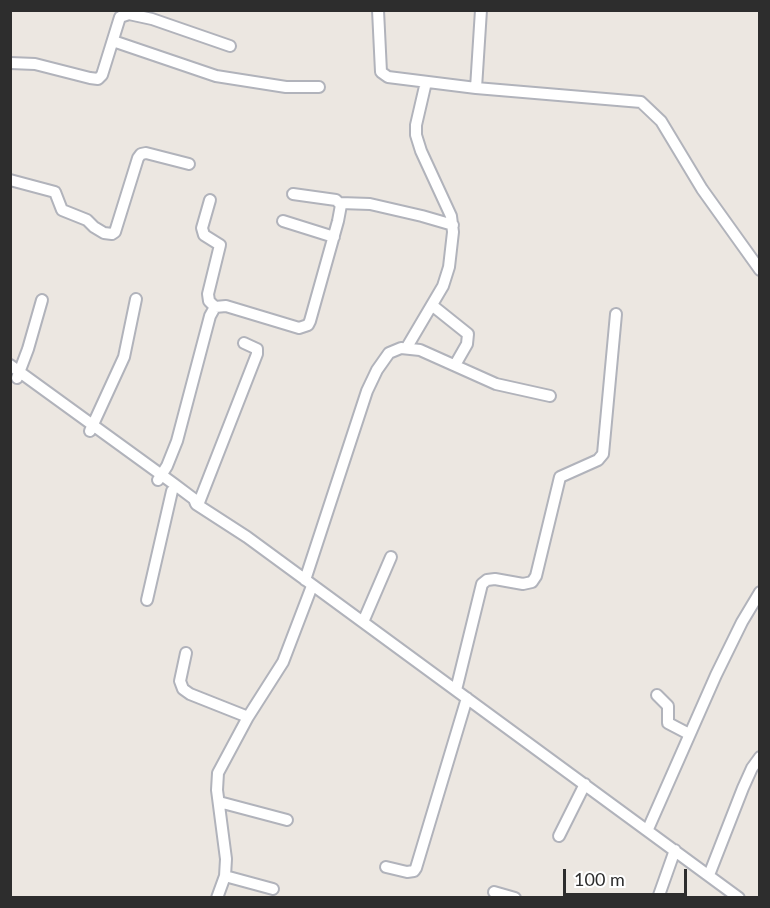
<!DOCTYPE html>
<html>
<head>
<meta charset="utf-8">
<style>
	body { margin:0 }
	#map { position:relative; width:770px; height:908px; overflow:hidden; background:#ece7e1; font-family:Lato,sans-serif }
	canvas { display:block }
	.frame { position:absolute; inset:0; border:12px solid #2d2d2d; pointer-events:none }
	.scale { position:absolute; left:563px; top:869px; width:124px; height:27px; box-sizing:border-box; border:3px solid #2d2d2d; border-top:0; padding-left:8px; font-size:18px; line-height:21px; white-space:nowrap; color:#2d2d2d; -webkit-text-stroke:4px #fff; paint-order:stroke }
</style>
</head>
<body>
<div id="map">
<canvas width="770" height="908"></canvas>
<div class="frame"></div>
<div class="scale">100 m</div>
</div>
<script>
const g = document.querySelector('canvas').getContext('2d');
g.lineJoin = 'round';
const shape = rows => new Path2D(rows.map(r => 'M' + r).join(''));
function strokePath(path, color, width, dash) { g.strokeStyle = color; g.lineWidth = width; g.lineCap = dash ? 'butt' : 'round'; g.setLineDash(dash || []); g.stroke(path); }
const minor = shape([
	[378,10,381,72,388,77,476,88,641,102,661,121,702,189,760,270],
	[113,41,216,76,286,87,319,87],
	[10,63,35,64,90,78,98,79,102,75,120,17,129,14,152,19,230,46],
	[476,88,481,10],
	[10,180,55,192,62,210,87,220,94,227,104,233,112,234,115,232,138,158,141,154,146,153,189,164],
	[210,200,202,228,204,235,220,245,208,294,209,301,215,307],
	[340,203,370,204,422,216,453,225],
	[283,221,334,237],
	[433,306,468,334,467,344,455,365],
	[407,347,443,286,449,267,453,232,451,216,421,151,416,135,416,125,426,82],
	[10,365,174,484,194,499,196,504,247,537,739,898],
	[17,378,28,349,42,300],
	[90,431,124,357,136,299],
	[158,480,167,466,177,441,210,316,215,307,226,306,299,328,308,325,310,321,338,221,341,205,336,200,293,194],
	[198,505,257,354,257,349,244,343],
	[305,580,367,391,377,370,389,353,401,348,420,350,496,384,550,396],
	[147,600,172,491],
	[363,622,391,557],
	[186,653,180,681,183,689,190,694,248,717],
	[456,690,482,584,487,580,495,579,523,584,532,582,536,576,560,477,598,460,603,454,616,314],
	[657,695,668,706,668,723,689,734],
	[219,802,287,820],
	[648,829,716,675,742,622,760,592],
	[559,836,585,784],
	[386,867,407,872,414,871,416,868,467,698],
	[709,875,743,788,752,768,760,757],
	[225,876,273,889],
	[494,892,515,898],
	[217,898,225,876,226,859,217,790,218,773,248,717,283,662,312,586],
	[658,898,675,850]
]);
strokePath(minor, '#b1b3bb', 14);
strokePath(minor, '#fff', 10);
</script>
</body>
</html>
